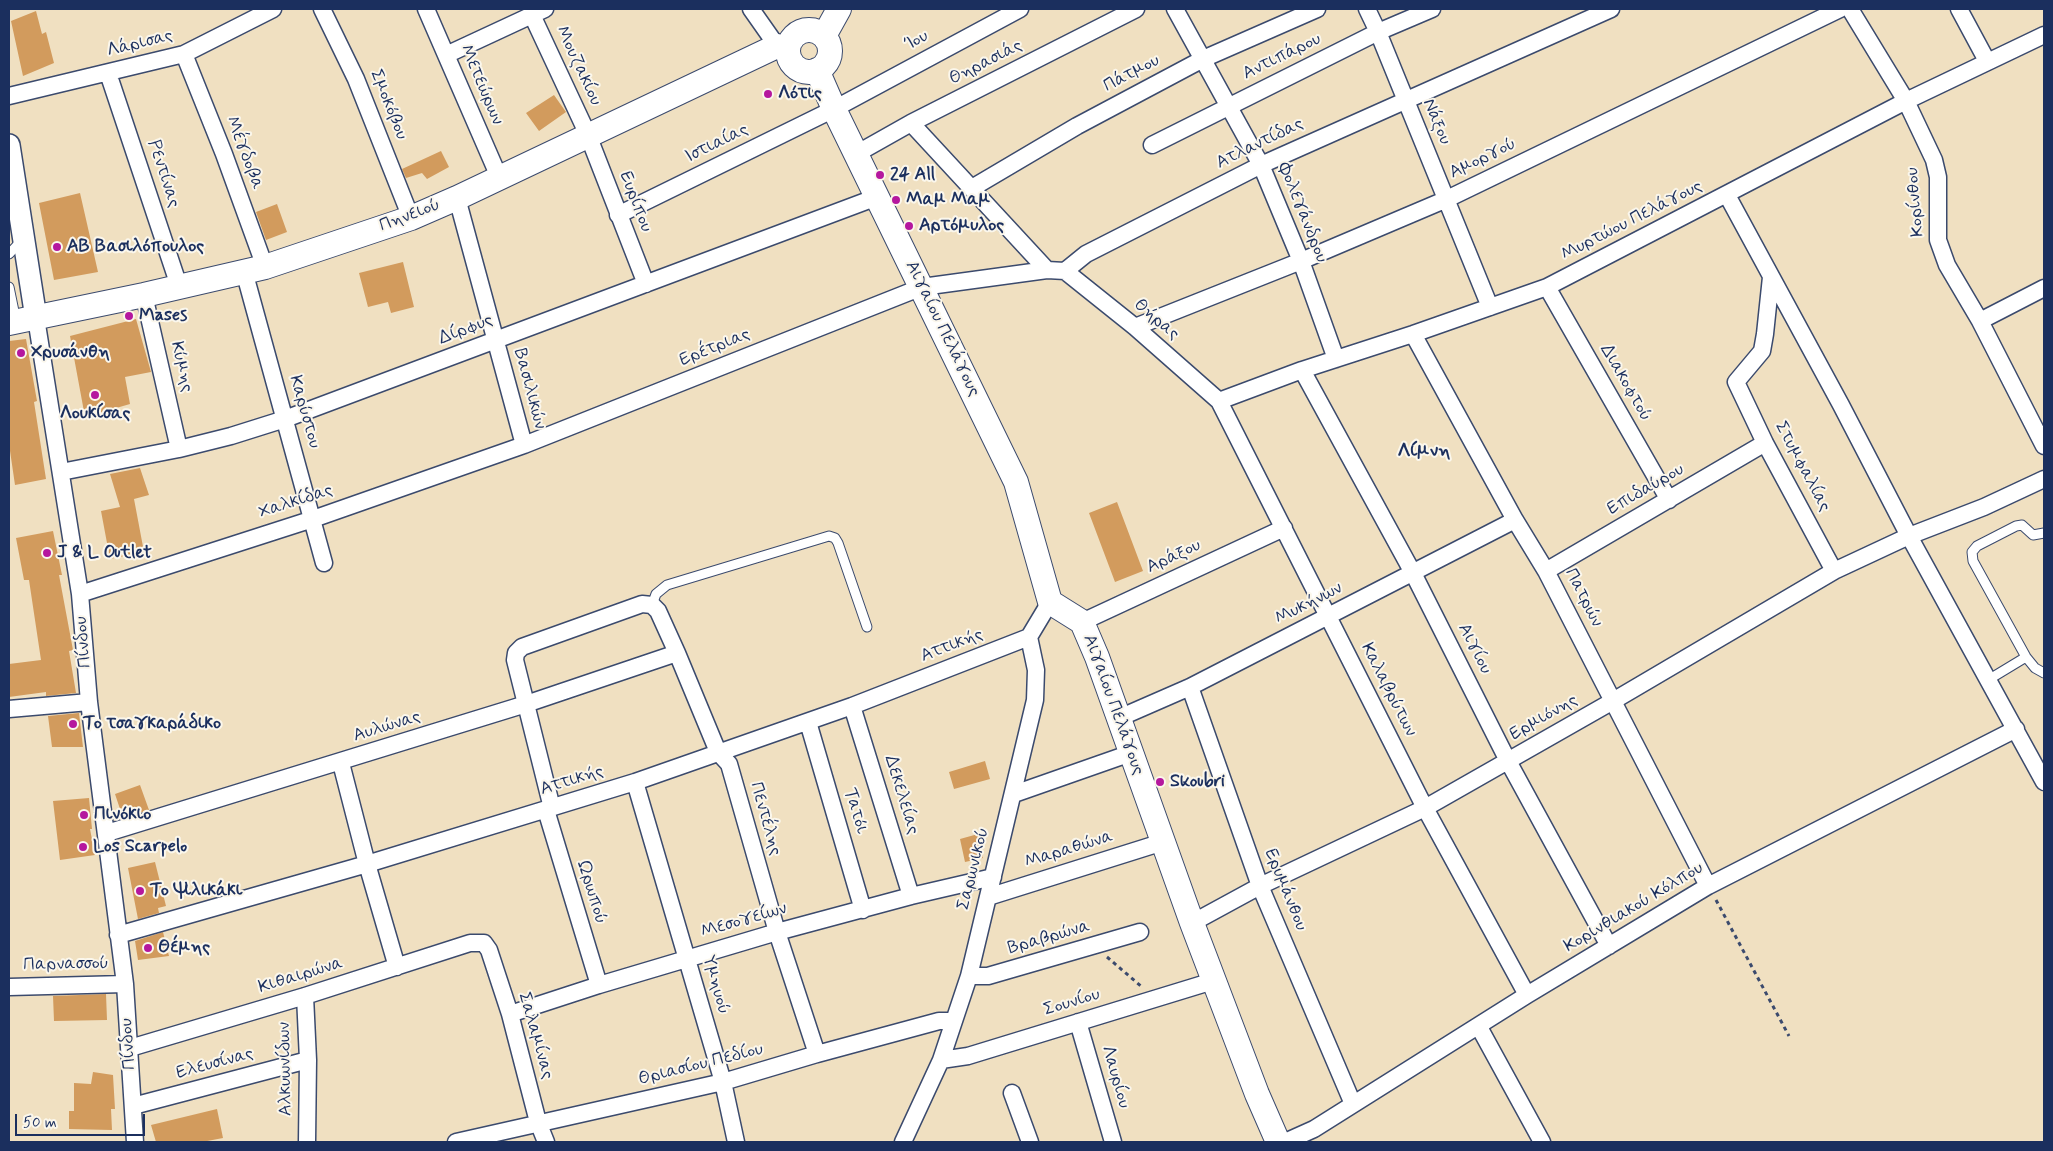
<!DOCTYPE html>
<html>
<head>
<meta charset="utf-8">
<style>
	body { margin:0 }
	#map { position:relative; width:2053px; height:1151px; overflow:hidden; background:#f0e0c1; font-family:Mynerve,sans-serif }
	canvas { display:block }
	.frame { position:absolute; inset:0; border:10px solid #1b2f5e; pointer-events:none }
	.scale { position:absolute; left:15px; top:1114px; width:130px; height:22px; box-sizing:border-box; border:2px solid #1b2f5e; border-top:0; padding-left:6px; font-size:15px; line-height:18px; white-space:nowrap; color:#1b2f5e; -webkit-text-stroke:4px #fbf7ec; paint-order:stroke }
</style>
</head>
<body>
<div id="map">
<canvas width="2053" height="1151"></canvas>
<div class="frame"></div>
<div class="scale">50 m</div>
</div>
<script>
const g = document.querySelector('canvas').getContext('2d');
g.lineJoin = 'round';
function fill(path, color) { g.fillStyle = color; g.fill(path, 'evenodd'); }
const shape = rows => new Path2D(rows.map(r => 'M' + r).join(''));
function strokePath(path, color, width, dash) { g.strokeStyle = color; g.lineWidth = width; g.lineCap = dash ? 'butt' : 'round'; g.setLineDash(dash || []); g.stroke(path); }
function write(font, color, halo, rows, align = 'center') {
  g.font = font + ' Mynerve,sans-serif'; g.lineWidth = 4; g.setLineDash([]); g.textBaseline = 'middle'; g.strokeStyle = halo; g.fillStyle = color; for (const [text, x, y, turn = 0] of rows) {
    g.save(); g.translate(x, y); g.rotate((+turn || 0) * Math.PI / 180); g.textAlign = isNaN(turn) ? turn : align; if (halo) g.strokeText(text, 0, 0); g.fillText(text, 0, 0); g.restore();
  }
}
fill(shape([
	[36,11,42,34,46,32,54,63,23,76,11,21],
	[554,95,566,112,539,131,526,113],
	[441,151,449,167,427,179,422,173,406,178,402,169],
	[80,193,98,272,54,280,39,203],
	[277,204,287,232,266,240,256,212],
	[403,262,414,307,391,313,388,302,368,307,359,273],
	[136,319,151,372,125,377,130,404,85,417,70,336],
	[26,339,37,401,34,402,46,479,15,485,9,444,9,341],
	[140,468,149,495,134,499,144,552,110,559,101,511,120,507,110,474],
	[1117,502,1143,571,1115,582,1089,513],
	[53,531,62,575,59,575,73,650,69,651,76,693,46,696,46,692,9,697,9,664,41,660,29,580,24,580,16,538],
	[79,713,83,747,52,747,48,716],
	[985,761,990,779,954,789,949,772],
	[140,785,149,810,123,818,115,794],
	[89,798,92,829,90,829,95,855,60,860,53,801],
	[978,834,983,858,965,862,960,839],
	[155,862,166,906,158,908,159,913,138,919,128,868],
	[163,932,169,956,138,960,135,941],
	[106,994,107,1020,54,1021,53,996],
	[93,1072,113,1075,115,1109,111,1109,112,1130,69,1129,69,1111,74,1111,74,1083,91,1084],
	[217,1109,223,1138,202,1142,156,1142,151,1125]
]), '#d29b5d');
const service = shape([
	[9,254,22,240],
	[9,287,16,321],
	[2044,533,2033,535,2022,525,2016,526,1977,546,1972,552,1973,561,2026,657,2035,668,2044,673],
	[652,605,656,594,667,585,829,536,835,538,838,543,867,627],
	[1988,680,2026,657]
]);
const minor = shape([
	[322,9,356,79,411,218],
	[426,9,499,177],
	[751,9,777,46],
	[1175,9,1261,165,1301,261,1336,359],
	[1367,9,1378,32,1490,307],
	[1850,9,1906,101,1934,160,1938,177,1938,240,1947,265,1980,321,2044,446],
	[1959,9,1987,61],
	[532,15,588,135,646,284],
	[184,54,224,154,265,267],
	[446,55,545,9],
	[108,73,179,286],
	[9,96,184,54,273,9],
	[911,123,1047,270],
	[1152,145,1378,32,1432,9],
	[856,154,911,123,1136,9],
	[972,188,1077,126,1203,59,1317,9],
	[1727,195,1841,405,1909,536,2044,782],
	[457,198,524,445],
	[618,215,834,109,1020,9],
	[244,271,324,563],
	[1065,271,1135,327,1219,401,1425,808,1527,995],
	[1771,277,1765,334,1762,351,1736,382,1765,443,1834,571],
	[1547,287,1669,500],
	[144,295,179,449],
	[36,318,80,594,89,702,125,984,135,1142],
	[1980,321,2044,288],
	[1135,327,1301,261,1447,199,1840,9],
	[1413,334,1515,520,1546,571,1708,886],
	[1302,370,1413,573,1508,761,1609,946],
	[1219,401,1302,370,1413,334,1547,287,1906,101,2044,35],
	[61,472,179,449,231,436,285,419,877,197],
	[1546,571,1765,443],
	[80,594,313,519,524,445,922,287,1047,270,1065,271,1086,254,1261,165,1611,9],
	[1082,622,1284,528],
	[1190,687,1260,886,1353,1104],
	[852,706,911,896],
	[9,709,89,702],
	[1119,718,1190,687,1515,520],
	[808,722,863,910],
	[341,763,367,864,397,967],
	[635,782,723,1082,736,1142],
	[1014,794,1131,753],
	[552,808,515,660,516,653,522,647,642,604,652,605,658,611,677,653,718,752,729,764,777,932,817,1054],
	[546,810,599,985],
	[107,833,526,704,677,653],
	[988,897,1163,842],
	[1192,923,1260,886,1425,808,1613,701,1834,571,1909,536,1984,507,2044,479],
	[118,935,367,864,635,782,852,706,1029,637],
	[969,976,988,976,1140,932],
	[9,987,125,984],
	[305,996,308,1060,307,1142],
	[510,1014,599,985,777,932,911,896,993,877],
	[1078,1022,1113,1142],
	[1479,1027,1542,1142],
	[130,1048,305,996,470,943,484,943,489,950,510,1014,538,1122,546,1142],
	[941,1060,968,1056,1213,981],
	[1012,1093,1030,1142],
	[133,1106,308,1060],
	[456,1142,723,1082,817,1054,939,1021,954,1021],
	[903,1142,941,1060,969,976,1035,700,1036,670,1029,637,1050,602],
	[1285,1142,1314,1129,1527,995,1708,886,2016,729]
]);
const tertiary = shape([
	[9,145,36,318]
]);
const secondary = shape([
	'788 51a21 21 0 1 1 42 0a21 21 0 1 1-42 0Z',
	[824,36,839,9],
	[817,70,834,109,1016,482,1050,602,1082,622,1097,657,1192,923,1257,1094,1278,1142],
	[9,323,144,295,265,267,411,218,457,198,777,46,788,48]
]);
strokePath(service, '#3b4a6d', 11);
strokePath(minor, '#3b4a6d', 19);
strokePath(tertiary, '#3b4a6d', 24);
strokePath(secondary, '#3b4a6d', 26);
strokePath(shape([
	[1716,900,1789,1036],
	[1107,957,1142,987]
]), '#3b4a6d', 3, [4, 4]);
strokePath(service, '#fff', 9);
strokePath(minor, '#fff', 16);
strokePath(tertiary, '#fff', 21);
strokePath(secondary, '#fff', 24);
for (const [x, y, r, color] of [
	[768,94,5,"#b5179e"],
	[880,175,5,"#b5179e"],
	[896,200,5,"#b5179e"],
	[909,226,5,"#b5179e"],
	[57,247,5,"#b5179e"],
	[129,316,5,"#b5179e"],
	[21,353,5,"#b5179e"],
	[95,395,5,"#b5179e"],
	[47,553,5,"#b5179e"],
	[73,724,5,"#b5179e"],
	[1160,782,5,"#b5179e"],
	[84,815,5,"#b5179e"],
	[83,847,5,"#b5179e"],
	[140,891,5,"#b5179e"],
	[148,948,5,"#b5179e"]
]) { const dot = new Path2D(); dot.arc(x, y, r, 0, 2 * Math.PI); g.fillStyle = color; g.fill(dot); strokePath(dot, '#fbf7ec', 2); }
write('18px', '#1b2f5e', '#fbf7ec', [
	["Ίου",917,41,-29],
	["Λάρισας",140,44,-14],
	["Αντιπάρου",1282,57,-26],
	["Θηρασιάς",986,63,-27],
	["Μουζακίου",578,66,65],
	["Πάτμου",1132,74,-28],
	["Μετεώρων",481,85,67],
	["Σμοκόβου",388,105,68],
	["Νάξου",1436,122,67],
	["Ιστιαίας",717,144,-26],
	["Ατλαντίδας",1260,144,-26],
	["Μέγδοβα",244,153,69],
	["Αμοργού",1483,159,-26],
	["Ρεντίνας",163,174,72],
	["Ευρίπου",635,202,69],
	["Κορίνθου",1916,202,-95],
	["Φολεγάνδρου",1302,213,68],
	["Πηνειού",410,216,-21],
	["Μυρτώου Πελάγους",1632,221,-27],
	["Θήρας",1156,320,40],
	["Αιγαίου Πελάγους",942,329,64],
	["Δίρφυς",466,330,-21],
	["Ερέτριας",715,348,-22],
	["Κύμης",181,367,77],
	["Διακοφτού",1625,383,60],
	["Βασιλικών",529,389,75],
	["Καρύστου",304,412,74],
	["Στυμφαλίας",1802,467,62],
	["Επιδαύρου",1646,490,-30],
	["Χαλκίδας",296,502,-18],
	["Αράξου",1174,557,-25],
	["Πατρών",1583,598,63],
	["Μυκήνων",1309,604,-27],
	["Πίνδου",84,642,-95],
	["Αττικής",952,646,-21],
	["Αιγίου",1474,649,63],
	["Καλαβρύτων",1388,690,63],
	["Αιγαίου Πελάγους",1113,705,70],
	["Ερμιόνης",1544,718,-30],
	["Αυλώνας",387,727,-17],
	["Αττικής",572,781,-17],
	["Δεκελείας",901,795,73],
	["Τατόι",855,811,74],
	["Πεντέλης",765,819,74],
	["Μαραθώνα",1069,850,-17],
	["Σαρωνικού",974,869,-76],
	["Ερυμάνθου",1285,890,68],
	["Ωρωπού",591,892,73],
	["Κορινθιακού Κόλπου",1634,908,-31],
	["Μεσογείων",744,921,-16],
	["Βραβρώνα",1049,938,-16],
	["Παρνασσού",66,965,-1],
	["Κιθαιρώνα",301,976,-17],
	["Υμηυού",715,985,74],
	["Σουνίου",1072,1003,-17],
	["Σαλαμίνας",535,1036,74],
	["Πίνδου",129,1044,-94],
	["Ελευσίνας",215,1064,-15],
	["Θριασίου Πεδίου",701,1065,-14],
	["Αλκυωνίδων",286,1069,-91],
	["Λαυρίου",1115,1077,74]
]);
write('bold 18px', '#1b2f5e', '#fbf7ec', [
	["Λότις",778,94],
	["24 All",890,175],
	["Μαμ Μαμ",906,200],
	["Αρτόμυλος",919,226],
	["ΑΒ Βασιλόπουλος",67,247],
	["Mases",139,316],
	["Χρυσάνθη",31,353],
	["Λουκίσας",95,414,"center"],
	["J & L Outlet",57,553],
	["Το τσαγκαράδικο",83,724],
	["Skoubri",1170,782],
	["Πινόκιο",94,815],
	["Los Scarpelo",93,847],
	["Το Ψιλικάκι",150,891],
	["Θέμης",158,948]
], 'left');
write('bold 19px', '#1b2f5e', '#fbf7ec', [
	["Λίμνη",1424,452]
]);
</script>
</body>
</html>
